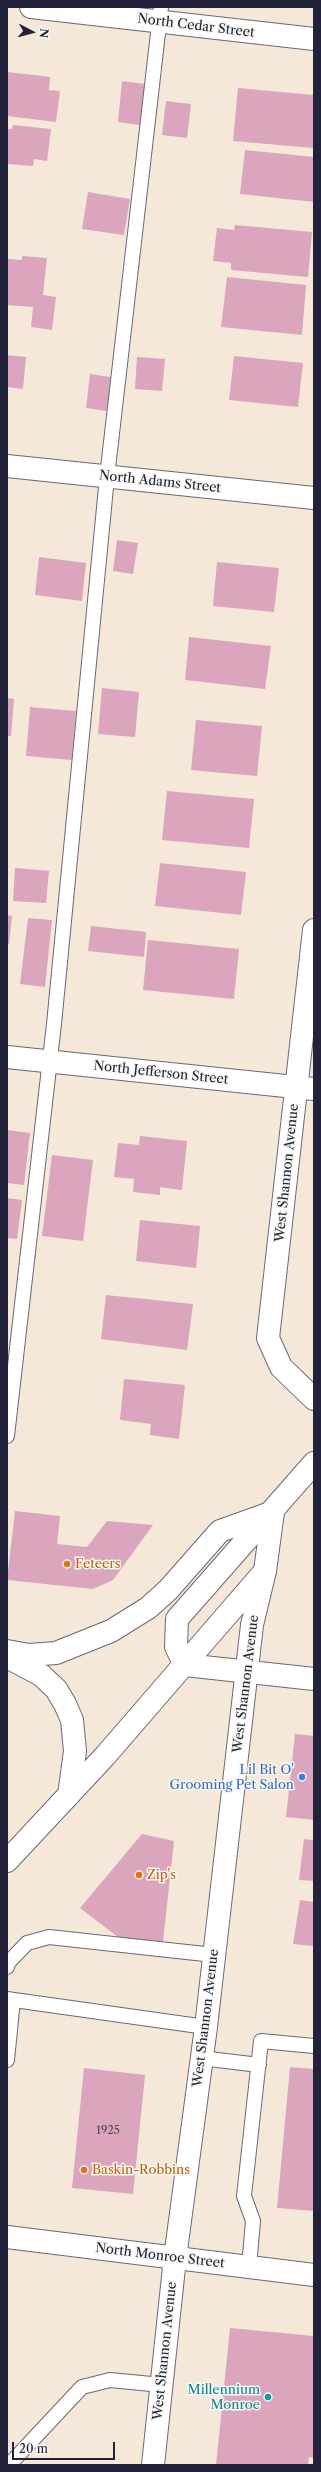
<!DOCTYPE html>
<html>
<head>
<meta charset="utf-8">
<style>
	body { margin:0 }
	#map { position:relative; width:321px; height:2472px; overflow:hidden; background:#f5e8d8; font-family:"Libre Caslon Text",serif }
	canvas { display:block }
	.frame { position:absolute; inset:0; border:8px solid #22223b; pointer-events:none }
	.north { position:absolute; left:12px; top:12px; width:40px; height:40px; -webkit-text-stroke:3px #f6f6f2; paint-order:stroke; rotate:96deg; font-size:11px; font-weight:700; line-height:16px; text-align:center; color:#22223b }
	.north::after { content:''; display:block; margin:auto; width:14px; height:18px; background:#22223b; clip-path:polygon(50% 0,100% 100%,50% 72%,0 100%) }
	.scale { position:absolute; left:12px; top:2442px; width:103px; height:18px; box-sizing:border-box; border:2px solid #22223b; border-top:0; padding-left:5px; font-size:12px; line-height:14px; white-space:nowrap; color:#22223b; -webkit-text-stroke:3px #f6f6f2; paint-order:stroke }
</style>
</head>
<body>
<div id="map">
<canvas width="321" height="2472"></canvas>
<div class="frame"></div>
<div class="north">N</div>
<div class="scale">20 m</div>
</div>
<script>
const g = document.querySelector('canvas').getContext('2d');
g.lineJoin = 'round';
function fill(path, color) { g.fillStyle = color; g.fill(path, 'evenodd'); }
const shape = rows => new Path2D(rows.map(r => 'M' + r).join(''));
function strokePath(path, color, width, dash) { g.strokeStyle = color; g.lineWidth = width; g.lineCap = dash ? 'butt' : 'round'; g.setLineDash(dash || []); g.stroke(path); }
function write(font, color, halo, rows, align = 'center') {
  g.font = font + ' "Libre Caslon Text",serif'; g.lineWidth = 3; g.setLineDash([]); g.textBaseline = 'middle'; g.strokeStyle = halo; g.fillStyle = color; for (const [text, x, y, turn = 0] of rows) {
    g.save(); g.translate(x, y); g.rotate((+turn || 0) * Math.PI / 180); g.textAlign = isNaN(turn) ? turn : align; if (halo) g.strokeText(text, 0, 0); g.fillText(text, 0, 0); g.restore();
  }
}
fill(shape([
	[7,72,50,77,49,90,60,91,56,122,7,116],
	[122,81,145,84,140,125,118,122],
	[238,88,314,95,314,148,233,141],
	[166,101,191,104,187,138,162,135],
	[13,125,51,129,47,161,34,159,33,166,7,164,7,129,12,129],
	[245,150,314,157,314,202,240,194],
	[88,192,130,199,124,235,82,229],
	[235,225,312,232,308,277,231,270,231,263,213,261,217,228,234,230],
	[22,256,47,258,43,295,56,297,52,330,31,327,33,307,7,305,7,259,22,260],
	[227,277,306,285,302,335,221,327],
	[7,355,26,357,23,389,7,387],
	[234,356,303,363,298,407,229,400],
	[137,357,165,359,162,391,135,389],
	[90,374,111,377,107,411,86,408],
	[117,540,138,543,133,574,113,571],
	[39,557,86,563,82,601,35,595],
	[217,562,279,568,274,612,213,606],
	[189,637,271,646,265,689,185,680],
	[102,688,139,692,135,737,98,734],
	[7,698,14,699,11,736,7,736],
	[30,707,76,711,72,760,26,756],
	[196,720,262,726,257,776,191,770],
	[167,791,254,799,249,848,162,840],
	[160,863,246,872,241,915,155,906],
	[15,868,49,871,46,903,13,901],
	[7,915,12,916,9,944,7,944],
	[28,918,52,920,45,987,20,984],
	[91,926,146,932,144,957,88,951],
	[148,940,239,949,234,999,143,990],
	[7,1130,30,1133,24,1185,7,1183],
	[140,1136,187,1141,182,1190,160,1187,160,1195,133,1192,134,1179,114,1177,118,1143,139,1145],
	[52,1155,93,1160,83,1241,42,1236],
	[7,1198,22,1200,17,1239,7,1238],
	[140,1220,200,1226,196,1268,136,1261],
	[106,1295,193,1304,187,1350,101,1339],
	[124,1379,185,1385,179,1439,150,1435,151,1424,120,1420],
	[15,1511,60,1516,57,1544,87,1547,107,1521,153,1525,113,1580,93,1589,7,1580],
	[295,1734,314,1736,314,1820,286,1817],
	[142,1834,174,1841,163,1942,118,1937,80,1908],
	[304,1839,314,1840,314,1881,299,1880],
	[300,1900,314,1902,314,1946,293,1944],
	[290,2067,314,2069,314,2211,277,2208],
	[84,2068,145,2075,133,2194,72,2188],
	[230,2328,314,2336,314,2458,309,2457,308,2465,216,2465]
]), '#dba6bd');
const service = shape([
	[7,1436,54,1024,107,477,161,7],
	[7,1967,8,1963,27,1943,49,1937,214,1955],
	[7,1999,206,2027],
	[201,2058,259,2065],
	[7,2060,13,2000],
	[249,2267,253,2221,244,2196,261,2041,314,2046],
	[9,2465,82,2387,110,2380,162,2385]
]);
const minor = shape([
	[31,7,314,39],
	[7,466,314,498],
	[314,930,268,1338,281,1367,314,1399],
	[7,1057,314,1089],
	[185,1665,314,1679],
	[153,2465,175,2258,206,2027,252,1625,265,1571]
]);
const secondary = shape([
	[7,2237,314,2275]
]);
const primary = shape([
	[7,1651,29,1655,56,1653,111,1631,148,1608,168,1590,220,1531,273,1512],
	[7,1657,41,1675,56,1689,65,1704,72,1720,75,1751,69,1795],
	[185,1665,176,1647,177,1619,314,1463],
	[7,1861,105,1756,265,1571,273,1512]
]);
strokePath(service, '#6c6772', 16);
strokePath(minor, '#6c6772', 24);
strokePath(secondary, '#6c6772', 24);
strokePath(primary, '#6c6772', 24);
strokePath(service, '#fff', 14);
strokePath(minor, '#fff', 22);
strokePath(secondary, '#fff', 22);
strokePath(primary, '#fff', 22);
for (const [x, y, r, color] of [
	[67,1564,4,"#e8710a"],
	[302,1777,4,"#3f7fe0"],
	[139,1875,4,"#e8710a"],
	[84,2170,4,"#e8710a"],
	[268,2397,4,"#0f9aa8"]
]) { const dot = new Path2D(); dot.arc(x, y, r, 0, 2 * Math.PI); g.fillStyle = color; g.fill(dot); strokePath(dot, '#f6f6f2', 1.5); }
write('11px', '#50435c', null, [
	["1925",108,2131]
]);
write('13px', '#22223b', '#f6f6f2', [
	["North Cedar Street",196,26,7],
	["North Adams Street",160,482,6],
	["North Jefferson Street",161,1073,6],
	["West Shannon Avenue",287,1173,-84],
	["West Shannon Avenue",246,1684,-83],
	["West Shannon Avenue",206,2018,-83],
	["North Monroe Street",160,2256,7],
	["West Shannon Avenue",165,2351,-84]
]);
write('13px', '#c56008', '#f6f6f2', [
	["Feteers",75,1564],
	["Zip's",147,1875],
	["Baskin-Robbins",92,2170]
], 'left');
write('13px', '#366cbe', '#f6f6f2', [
	["Lil Bit O'",294,1770],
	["Grooming Pet Salon",294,1785]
], 'right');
write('13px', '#0d838f', '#f6f6f2', [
	["Millennium",260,2390],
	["Monroe",260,2405]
], 'right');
</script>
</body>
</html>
